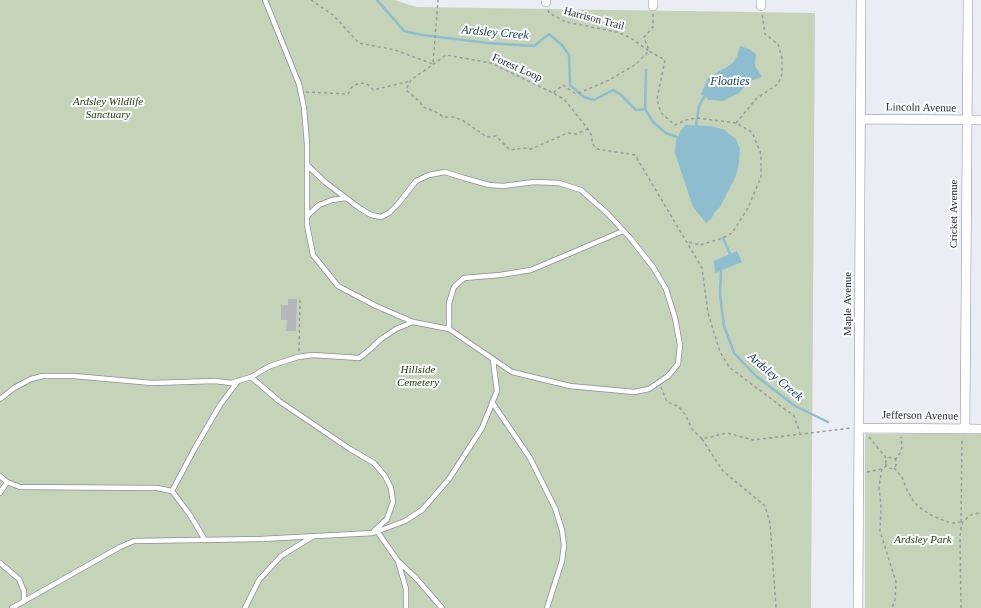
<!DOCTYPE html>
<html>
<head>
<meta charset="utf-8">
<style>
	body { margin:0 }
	canvas { display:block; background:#ebedf4 }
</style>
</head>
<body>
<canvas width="981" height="608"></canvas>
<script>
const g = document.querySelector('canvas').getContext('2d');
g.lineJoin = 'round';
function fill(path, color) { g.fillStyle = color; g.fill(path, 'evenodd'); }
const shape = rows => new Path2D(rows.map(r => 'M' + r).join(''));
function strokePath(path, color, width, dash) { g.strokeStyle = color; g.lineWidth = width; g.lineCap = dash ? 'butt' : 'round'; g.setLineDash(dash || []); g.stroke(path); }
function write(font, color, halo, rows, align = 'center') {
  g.font = font + ' Georgia,serif'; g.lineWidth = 4; g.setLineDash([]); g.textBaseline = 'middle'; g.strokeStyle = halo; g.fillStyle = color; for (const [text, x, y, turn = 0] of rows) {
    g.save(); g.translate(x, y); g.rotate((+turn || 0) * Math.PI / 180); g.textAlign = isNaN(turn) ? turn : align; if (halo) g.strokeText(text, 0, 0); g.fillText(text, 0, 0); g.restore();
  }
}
fill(shape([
	[0,0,394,0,417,7,815,13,811,608,0,608],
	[866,434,981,434,981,608,865,608,865,439]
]), '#c5d4b8');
fill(shape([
	[740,46,749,49,756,54,755,66,762,77,750,81,739,93,723,101,709,100,701,94,708,78,733,63,737,56],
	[686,125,710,126,723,129,736,139,740,149,739,163,736,176,720,207,715,212,711,219,706,223,693,207,675,153,676,141,681,130],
	[737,251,742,262,715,273,714,261]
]), '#8ebdcf');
strokePath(shape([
	[377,0,404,31,422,35,488,43,534,46,549,34,562,45,569,55,570,85,584,97,594,100,613,90,621,95,636,110,645,109,653,122,666,133,677,137],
	[645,109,646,70],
	[696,126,699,106,704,97],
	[723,238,730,254],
	[719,268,721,271,720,295,724,326,734,353,755,375,795,406,828,422]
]), '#8ebdcf', 2.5);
fill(shape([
	[288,299,297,299,296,331,286,331,287,320,281,320,281,305,288,305]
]), '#b4b6bc');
const lane = shape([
	[265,0,299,84,304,108,307,144,307,225,313,255,338,286,376,306,413,322,449,329,512,372,570,386,634,392,649,389,668,376,678,364,680,345,675,318,666,289,653,267,631,239,608,214,581,190,559,183,534,182,503,186,489,185,464,178,445,172,429,175,416,181,398,204,389,213,381,217,371,215,358,207,325,182,307,165],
	[307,216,319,205,332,200,346,198],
	[449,329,449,303,454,287,464,278,500,275,531,270,623,231],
	[251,377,279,401,350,449,374,463,385,476,391,488,393,502,387,519,374,531],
	[0,399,14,388,31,379,43,376,74,376,152,383,215,381,231,383,251,377,270,366,298,357,313,355,359,358,367,352,381,339,396,329,413,322],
	[492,402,530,458,555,508,562,530,564,545,562,561,547,608],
	[0,476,7,482,20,487,157,488,172,491,190,515,205,540],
	[172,491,195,448,220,405,238,381],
	[0,493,7,482],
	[377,531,398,561,406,589,406,608],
	[399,562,416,578,442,608],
	[0,563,19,579,24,591,24,601],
	[12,608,120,547,134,541,261,539,373,533,405,521,422,510,449,479,482,428,497,391,493,360],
	[245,608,259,580,281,556,312,537]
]);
const street = shape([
	[546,2,546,0],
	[653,6,653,0],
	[761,6,761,0],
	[861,119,981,120],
	[859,428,981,429],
	[965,429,968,0],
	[858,608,861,0]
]);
strokePath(lane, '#8c8e94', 6);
strokePath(street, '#8c8e94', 10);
strokePath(shape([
	[311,0,333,15,359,43,395,50,433,64,438,0],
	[548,10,549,13,566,22,617,32,629,37,649,51,635,65,609,80,579,93,574,93,563,85,553,93],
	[653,14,653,27,644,37,649,51,665,60,657,99,661,113,675,125,686,120,697,118,736,123,752,132,761,154,761,177,748,208,732,233,723,238,700,245,686,241],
	[306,92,348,94,352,87,357,84,365,83,370,86,373,90,410,81],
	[736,123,757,98,778,84,782,74,782,58,778,44,765,34,762,13],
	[588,129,576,134,568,133,531,149,524,148,510,150,496,136,487,137,462,120,453,117,444,117,434,111,423,107,420,102,406,90,411,80,446,55,491,63,553,93,564,99,588,129,592,136,592,143,597,149,635,155,702,268,708,313,720,352,729,367,794,416,800,433],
	[299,351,300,300],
	[661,387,667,402,678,406,685,414,692,429,702,439,727,433,753,440,851,428],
	[869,437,887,459],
	[702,439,723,471,765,506,770,523,776,608],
	'885.5 463a5.5 5.5 0 1 1 11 0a5.5 5.5 0 1 1-11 0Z',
	[895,460,900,453,902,447,901,437],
	[894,468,902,477,907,490,914,502,919,507,931,515,945,521,951,523,962,522],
	[882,469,879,486,881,507,880,531,896,582,895,600,892,608],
	[867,472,882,469,886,466],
	[961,522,962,441,963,438],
	[961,608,960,537,961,528,963,522,968,517,973,514,981,513]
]), '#989a9f', 1.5, [3, 3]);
strokePath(lane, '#fff', 4.5);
strokePath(street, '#fff', 9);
write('11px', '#2c2d2f', '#fafbff', [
	["Harrison Trail",594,19,15],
	["Forest Loop",517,68,24],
	["Lincoln Avenue",921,108,1],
	["Cricket Avenue",954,214,-90],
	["Maple Avenue",848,304,-90],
	["Jefferson Avenue",920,416,1]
]);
write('italic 11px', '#294107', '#fafbff', [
	["Ardsley Wildlife",108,102],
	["Sanctuary",108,115],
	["Hillside",418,370],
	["Cemetery",418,383],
	["Ardsley Park",923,540]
]);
write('italic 12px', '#133e4b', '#fafbff', [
	["Ardsley Creek",495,33,5],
	["Floaties",730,82],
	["Ardsley Creek",775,377,40]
]);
</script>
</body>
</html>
